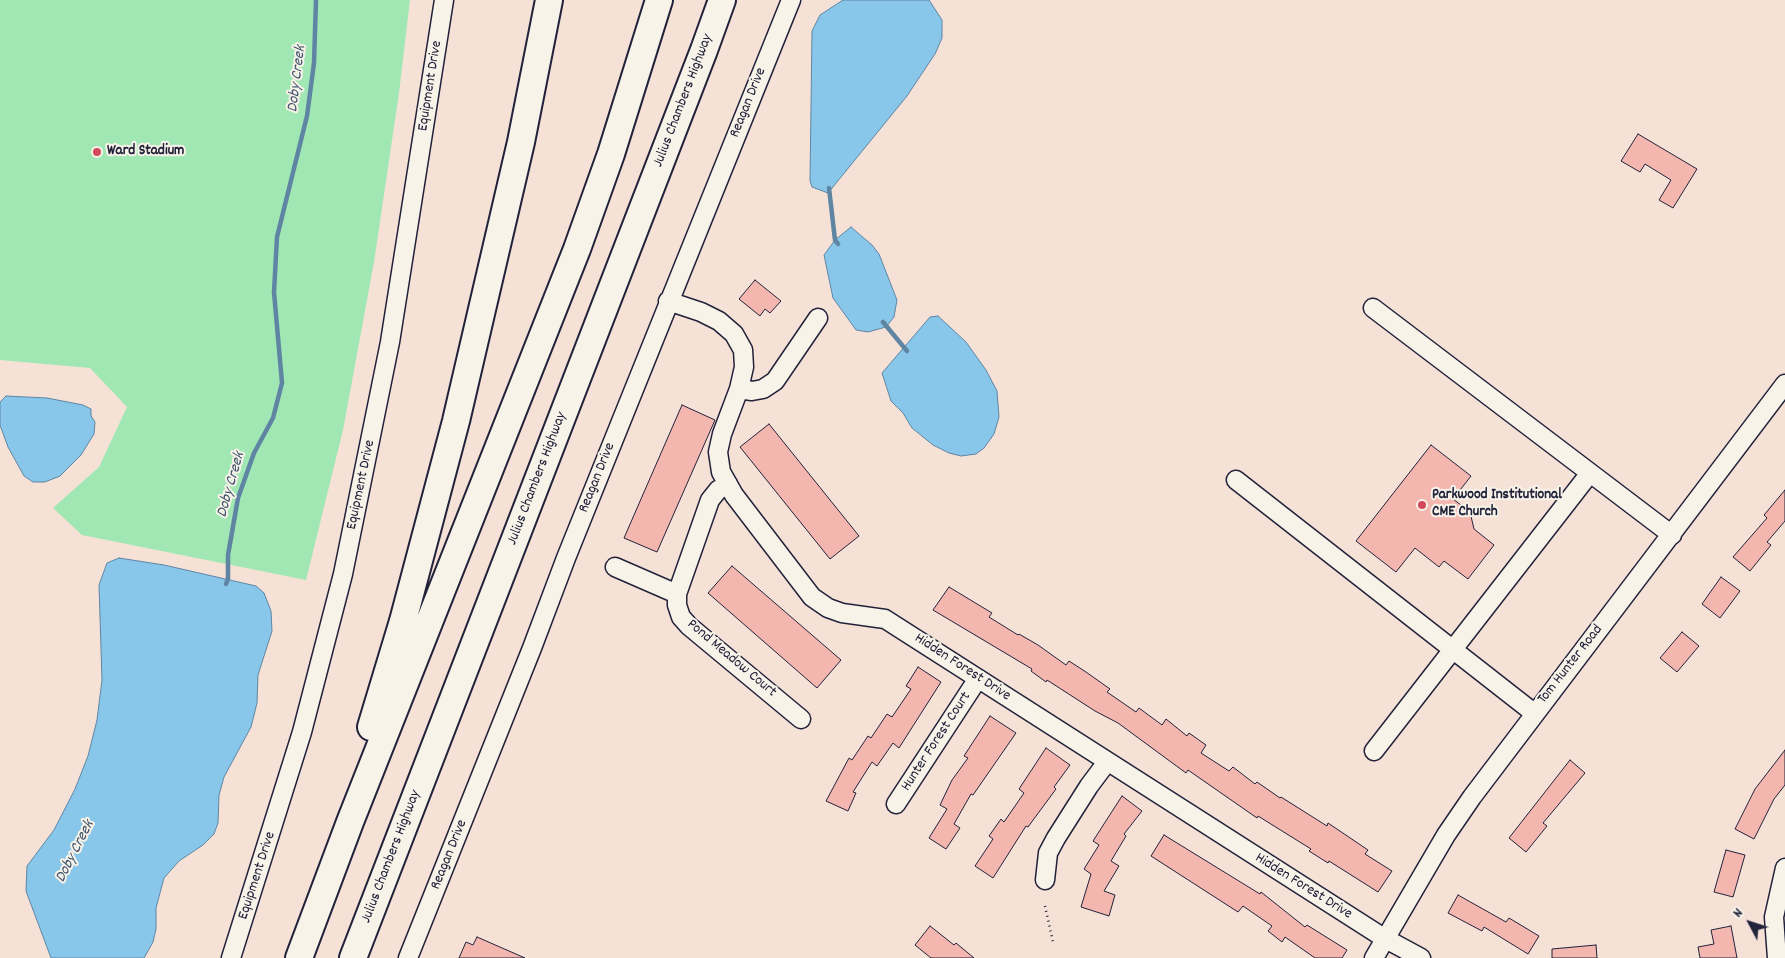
<!DOCTYPE html>
<html>
<head>
<meta charset="utf-8">
<style>
	body { margin:0 }
	#map { position:relative; width:1785px; height:958px; overflow:hidden; background:#f6e1d7; font-family:Dekko,sans-serif }
	canvas { display:block }
	.north { position:absolute; left:1725px; top:898px; width:50px; height:50px; -webkit-text-stroke:4px #f7f3e8; paint-order:stroke; rotate:310deg; font-size:14px; font-weight:700; line-height:20px; text-align:center; color:#22223b }
	.north::after { content:''; display:block; margin:auto; width:18px; height:22px; background:#22223b; clip-path:polygon(50% 0,100% 100%,50% 72%,0 100%) }
</style>
</head>
<body>
<div id="map">
<canvas width="1785" height="958"></canvas>
<div class="north">N</div>
</div>
<script>
const g = document.querySelector('canvas').getContext('2d');
g.lineJoin = 'round';
function fill(path, color) { g.fillStyle = color; g.fill(path, 'evenodd'); }
const shape = rows => new Path2D(rows.map(r => 'M' + r).join(''));
function strokePath(path, color, width, dash) { g.strokeStyle = color; g.lineWidth = width; g.lineCap = dash ? 'butt' : 'round'; g.setLineDash(dash || []); g.stroke(path); }
function write(font, color, halo, rows, align = 'center') {
  g.font = font + ' Dekko,sans-serif'; g.lineWidth = 4; g.setLineDash([]); g.textBaseline = 'middle'; g.strokeStyle = halo; g.fillStyle = color; for (const [text, x, y, turn = 0] of rows) {
    g.save(); g.translate(x, y); g.rotate((+turn || 0) * Math.PI / 180); g.textAlign = isNaN(turn) ? turn : align; if (halo) g.strokeText(text, 0, 0); g.fillText(text, 0, 0); g.restore();
  }
}
fill(shape([
	[0,0,410,0,399,93,374,262,343,430,306,580,82,535,53,508,99,467,127,407,90,368,0,360]
]), '#a0e7b4');
const water = shape([
	[843,0,929,0,942,20,942,38,935,54,907,96,828,193,812,187,810,181,812,31,820,15,843,0],
	[851,227,872,245,879,254,897,300,894,317,886,327,868,332,856,330,833,298,824,255,835,240,851,227],
	[938,316,966,342,986,370,997,391,999,417,994,434,984,448,976,454,961,456,949,453,933,445,912,428,903,413,891,401,882,373,930,317,938,316],
	[6,396,47,398,83,405,91,409,91,416,95,422,94,434,81,455,60,476,45,482,33,482,24,476,8,447,0,425,0,402,6,396],
	[119,558,164,565,256,586,264,593,271,611,272,631,258,675,257,703,251,727,224,777,219,795,218,823,214,834,203,845,179,861,164,878,156,908,156,929,153,942,144,958,51,958,26,891,27,866,54,830,75,789,88,756,97,720,102,680,99,585,107,563,119,558]
]);
fill(water, '#88c7e9');
strokePath(water, '#5f85a3', 1);
strokePath(shape([
	[829,188,835,240,838,244],
	[883,322,907,351],
	[226,584,228,579,228,555,238,498,254,453,273,418,282,383,274,292,277,237,307,116,314,63,316,0]
]), '#5f85a3', 4.5);
const building = shape([
	[1638,134,1697,169,1673,208,1659,200,1671,180,1645,164,1640,172,1621,161,1638,134],
	[755,280,781,301,770,313,765,309,760,316,739,299,755,280],
	[682,405,715,420,657,552,624,538,682,405],
	[769,424,859,536,830,559,740,447,769,424],
	[1431,445,1471,476,1453,499,1470,512,1474,529,1494,545,1468,579,1444,561,1439,567,1415,548,1396,572,1356,541,1431,445],
	[1785,490,1785,521,1767,542,1771,545,1750,571,1733,557,1767,518,1764,515,1785,490],
	[732,566,841,660,817,688,708,593,732,566],
	[1721,577,1740,591,1720,618,1702,604,1721,577],
	[949,587,992,613,989,617,1018,635,1019,634,1038,645,1066,665,1069,661,1086,672,1110,689,1107,692,1136,712,1139,708,1162,725,1166,719,1187,736,1189,733,1206,745,1201,753,1229,771,1233,767,1255,784,1257,782,1280,798,1281,797,1327,826,1328,823,1368,850,1365,854,1392,871,1378,892,1329,861,1328,863,1309,851,1311,849,1258,816,1257,818,1188,770,1186,773,1118,723,1095,711,1047,680,1046,682,1031,671,1032,669,933,610,949,587],
	[1682,632,1699,646,1677,672,1660,658,1682,632],
	[918,667,941,682,899,748,893,743,877,766,872,762,853,792,856,793,848,811,826,801,849,758,852,760,868,736,871,738,887,714,892,717,911,689,906,686,918,667],
	[990,716,1016,733,973,795,971,794,954,824,960,828,946,849,929,838,947,809,940,805,952,780,968,758,964,756,990,716],
	[1046,748,1070,765,1054,787,1056,789,1028,827,1026,826,993,878,975,866,993,839,989,836,1001,819,1004,822,1024,793,1019,789,1046,748],
	[1785,750,1785,785,1774,799,1754,839,1735,829,1755,789,1785,750],
	[1570,760,1585,773,1543,823,1547,826,1526,852,1509,838,1570,760],
	[1122,796,1142,811,1124,834,1126,836,1111,861,1119,866,1104,891,1115,895,1109,916,1081,907,1091,874,1084,869,1099,845,1093,841,1122,796],
	[1164,835,1260,894,1261,892,1305,927,1307,925,1347,950,1342,958,1315,958,1285,937,1282,942,1268,931,1272,926,1243,906,1238,912,1151,856,1164,835],
	[1726,850,1745,855,1733,897,1714,892,1726,850],
	[1458,895,1506,922,1509,918,1539,936,1528,954,1484,927,1482,931,1448,913,1458,895],
	[930,926,954,945,956,943,974,958,931,958,915,945,930,926],
	[1731,926,1737,958,1700,958,1698,947,1714,944,1711,930,1731,926],
	[477,937,525,958,459,958,466,942,473,945,477,937],
	[1596,945,1597,958,1552,958,1552,949,1596,945]
]);
fill(building, '#f3b7b0');
strokePath(building, '#22223b', 1);
const minor = shape([
	[668,301,701,312,719,321,734,334,743,350,744,367,739,389,722,434,718,452,721,472,734,495,812,597,828,608,842,613,885,619,1384,938,1421,958],
	[1373,308,1672,535],
	[739,389,752,391,763,389,775,381,818,318],
	[1236,480,1534,713],
	[728,484,718,490,710,500,677,594,677,605,681,617,689,626,801,719],
	[615,567,677,594],
	[1374,751,1590,473],
	[896,804,977,680],
	[1045,880,1048,853,1056,838,1089,786,1107,762],
	[231,958,302,732,343,574,390,342,444,0],
	[408,958,532,648,566,558,791,0],
	[1374,958,1446,835,1472,797,1785,384],
	[1777,958,1774,917,1785,868]
]);
const highway = shape([
	[371,727,403,621,456,421,521,142,549,0],
	[299,958,350,822,577,249,611,154,659,0],
	[353,958,704,50,722,0]
]);
strokePath(minor, '#22223b', 21);
strokePath(highway, '#22223b', 30);
strokePath(shape([
	[1045,906,1053,942]
]), '#22223b', 2.5, [1, 4]);
strokePath(minor, '#f7f3e8', 18);
strokePath(highway, '#f7f3e8', 26);
for (const [x, y, r, color] of [
	[97,152,5,"#d1495b"],
	[1422,505,5,"#d1495b"]
]) { const dot = new Path2D(); dot.arc(x, y, r, 0, 2 * Math.PI); g.fillStyle = color; g.fill(dot); strokePath(dot, '#f7f3e8', 2); }
write('15px', '#22223b', '#f7f3e8', [
	["Equipment Drive",431,86,-81],
	["Julius Chambers Highway",684,101,-69],
	["Reagan Drive",749,103,-68],
	["Reagan Drive",598,478,-68],
	["Julius Chambers Highway",538,479,-69],
	["Equipment Drive",362,485,-78],
	["Pond Meadow Court",731,659,40],
	["Tom Hunter Road",1571,665,-52],
	["Hidden Forest Drive",962,668,33],
	["Hunter Forest Court",937,742,-57],
	["Reagan Drive",450,855,-68],
	["Julius Chambers Highway",392,857,-69],
	["Equipment Drive",258,876,-72],
	["Hidden Forest Drive",1303,887,32]
]);
write('bold 15px', '#22223b', '#f7f3e8', [
	["Ward Stadium",107,152],
	["Parkwood Institutional",1432,496],
	["CME Church",1432,513]
], 'left');
write('italic 16px', '#41546f', '#f7f3e8', [
	["Doby Creek",298,79,-83],
	["Doby Creek",232,485,-74],
	["Doby Creek",76,852,-63]
]);
</script>
</body>
</html>
